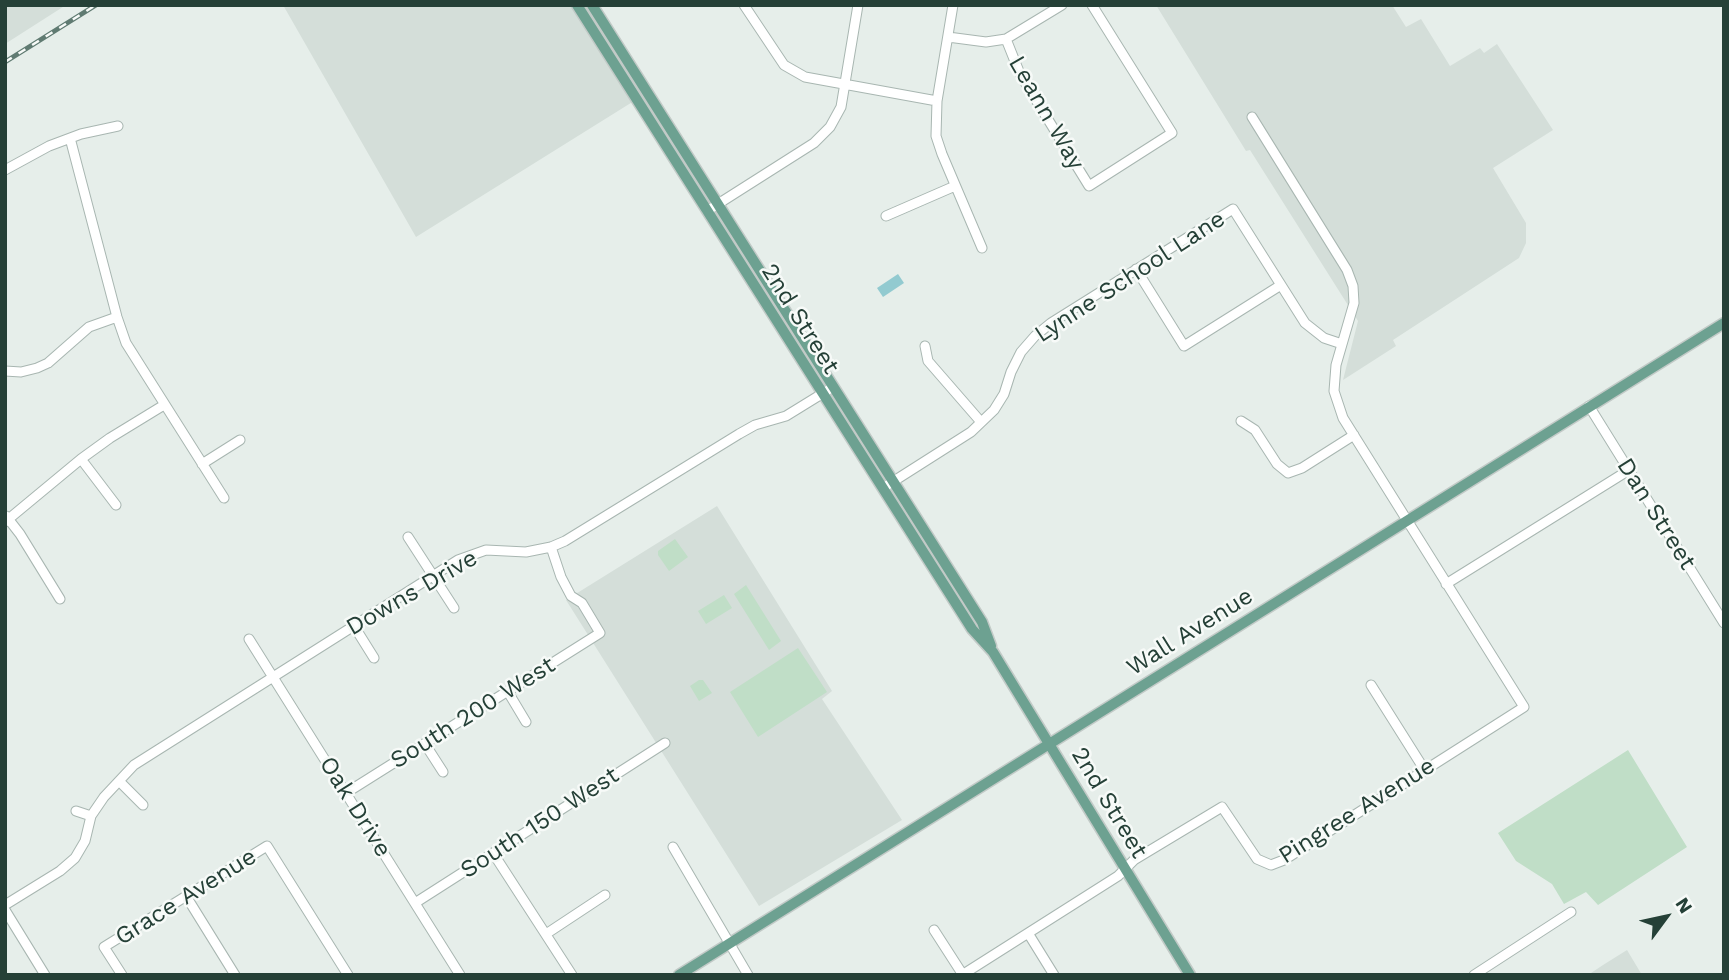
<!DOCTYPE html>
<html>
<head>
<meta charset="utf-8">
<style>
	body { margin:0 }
	#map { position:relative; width:1729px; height:980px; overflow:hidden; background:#e6eeea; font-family:"Work Sans",sans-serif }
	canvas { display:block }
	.frame { position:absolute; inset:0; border:7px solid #254037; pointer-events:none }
	.north { position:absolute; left:1631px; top:882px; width:70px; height:70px; -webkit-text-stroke:5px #f7faf8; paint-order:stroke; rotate:57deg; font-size:19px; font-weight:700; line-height:28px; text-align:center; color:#254037 }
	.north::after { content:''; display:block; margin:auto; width:24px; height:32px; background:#254037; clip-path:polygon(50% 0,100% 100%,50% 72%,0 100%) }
</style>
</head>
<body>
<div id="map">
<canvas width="1729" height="980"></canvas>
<div class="frame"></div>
<div class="north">N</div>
</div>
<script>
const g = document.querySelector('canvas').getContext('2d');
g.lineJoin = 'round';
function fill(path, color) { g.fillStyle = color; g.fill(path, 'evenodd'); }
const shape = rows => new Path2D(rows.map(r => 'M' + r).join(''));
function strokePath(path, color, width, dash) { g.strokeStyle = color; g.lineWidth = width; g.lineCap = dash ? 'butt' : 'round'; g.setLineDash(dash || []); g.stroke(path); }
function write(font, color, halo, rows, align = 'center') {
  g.font = font + ' "Work Sans",sans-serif'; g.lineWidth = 5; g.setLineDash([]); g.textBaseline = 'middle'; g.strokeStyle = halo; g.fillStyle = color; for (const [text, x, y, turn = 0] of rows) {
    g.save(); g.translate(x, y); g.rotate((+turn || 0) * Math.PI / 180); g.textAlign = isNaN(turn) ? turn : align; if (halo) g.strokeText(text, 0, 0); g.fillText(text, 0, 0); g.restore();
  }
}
fill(shape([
	[5,5,66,5,5,44],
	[283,5,574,5,634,101,416,237],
	[1156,5,1392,5,1406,27,1421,19,1450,66,1480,48,1484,53,1497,44,1553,130,1493,168,1526,223,1526,243,1519,258,1393,340,1396,346,1343,380,1358,321,1250,150,1246,151],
	[717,506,832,691,822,699,902,820,759,906,566,600],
	[1627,950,1642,975,1588,975,1603,965]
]), '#d4ded9');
fill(shape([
	[675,539,688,557,669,571,658,555,658,551],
	[746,585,781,641,769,650,734,594],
	[724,595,732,608,706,624,698,611],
	[798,648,827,692,758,737,730,692],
	[699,680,703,680,712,693,699,701,690,686],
	[1628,750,1687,847,1598,905,1586,892,1564,904,1552,884,1516,861,1498,833]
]), '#c0dec7');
fill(shape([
	[898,274,904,283,883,297,877,288]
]), '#92cad0');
const minor = shape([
	[744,5,784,65,805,77,937,101],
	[953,5,937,101,936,136,942,154,982,248],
	[948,37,986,42,1006,39,1062,5],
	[1006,39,1020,74,1089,186,1172,133,1092,5],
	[70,138,117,317,126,343,224,498],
	[5,170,49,146,81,134,118,126],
	[707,211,814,143,830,127,841,107,858,5],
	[886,216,955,186],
	[1136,269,1184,346,1281,285],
	[925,346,928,361,981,422],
	[5,371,21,372,37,368,48,363,89,327,117,317],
	[1589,406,1724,623],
	[1241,421,1255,430,1277,464,1288,473,1302,468,1354,435],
	[81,459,116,505],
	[202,464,240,440],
	[883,488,971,432,994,410,1004,394,1011,372,1021,352,1035,336,1051,323,1233,209,1305,323,1324,338,1342,344],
	[6,516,20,534,60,599],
	[5,522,81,459,110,438,164,405],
	[408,537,454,608],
	[1446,584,1629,470],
	[354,626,374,658],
	[249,639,460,975],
	[1371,685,1424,769],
	[508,692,526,722],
	[425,744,443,772],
	[119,781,143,805],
	[346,793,600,633,582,603,571,596,561,577,551,547],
	[76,811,91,816],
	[673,847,748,975],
	[493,853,572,975],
	[186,896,235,975],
	[415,903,665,743],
	[5,905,60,871,75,858,85,841,91,816,104,797,134,765,458,560,486,550,526,552,551,547,565,541,739,434,755,425,786,416,833,387],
	[5,910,45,975],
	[934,930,963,975],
	[1028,933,1054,975],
	[546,934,605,895],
	[122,975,104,947,267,846,348,975],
	[962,975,1118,876,1134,860,1222,807,1257,859,1271,865,1284,860,1524,707,1343,418,1334,391,1336,365,1354,303,1353,286,1347,270,1252,117],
	[1474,975,1571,912]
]);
const major = shape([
	[577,5,972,629,993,652,1190,975],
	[592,5,982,622,991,646],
	[679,975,1724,323]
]);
strokePath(minor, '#a8b6b1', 11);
strokePath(major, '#c2cac7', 13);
strokePath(minor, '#fff', 9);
strokePath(major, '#6da191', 10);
const rail = shape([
	[5,62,96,5]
]);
strokePath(rail, '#607b72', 5);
strokePath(rail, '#f7faf8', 2.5, [8]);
write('24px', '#254037', '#f7faf8', [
	["Leann Way",1046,113,60],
	["Lynne School Lane",1130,277,-33],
	["2nd Street",800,319,58],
	["Dan Street",1656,514,58],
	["Downs Drive",412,593,-30],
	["Wall Avenue",1190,632,-32],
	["South 200 West",473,713,-32],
	["2nd Street",1109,803,59],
	["Oak Drive",355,807,58],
	["Pingree Avenue",1357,811,-32],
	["South 150 West",540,823,-33],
	["Grace Avenue",186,897,-32]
]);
</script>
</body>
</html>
